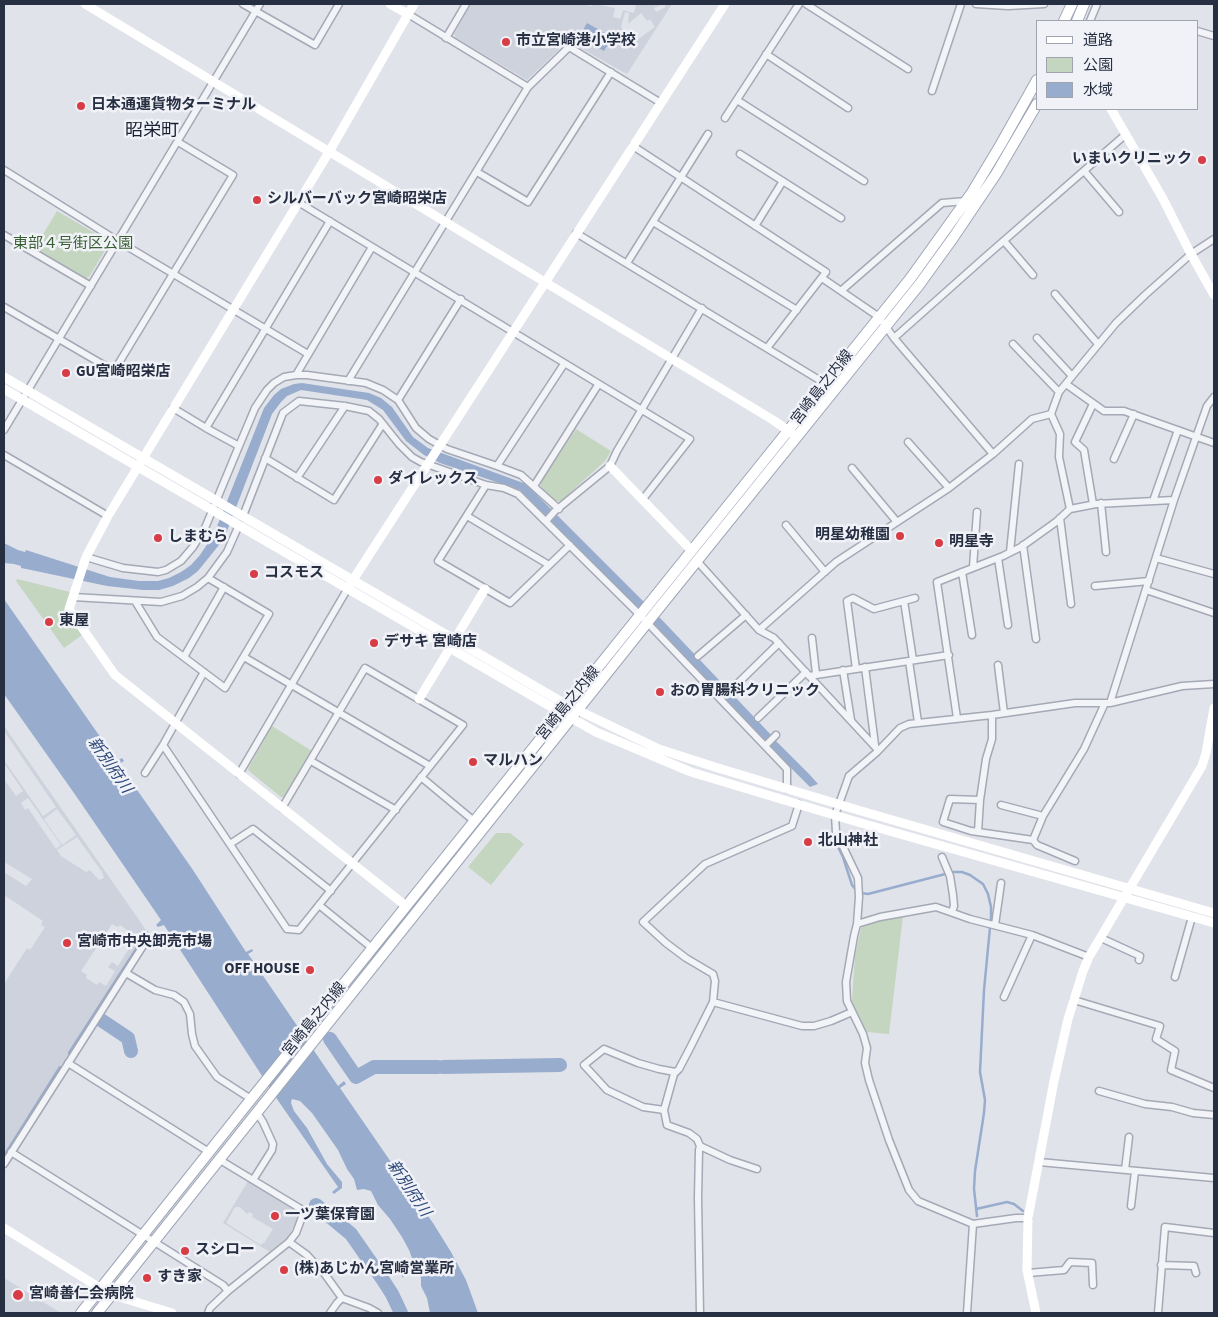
<!DOCTYPE html>
<html>
<head>
<meta charset="utf-8">
<style>
	body { margin:0 }
	#map { position:relative; width:1218px; height:1317px; overflow:hidden; background:#e0e3ea; font-family:"Source Sans 3","Noto Sans JP",sans-serif }
	canvas { display:block }
	.frame { position:absolute; inset:0; border:5px solid #272f43; pointer-events:none }
	.legend { position:absolute; left:1036px; top:20px; width:162px; height:90px; box-sizing:border-box; background:#f0f2f7; border:1px solid #a0a4af; margin:0; padding:6px 9px; list-style:none; font-size:15px; color:#272f43 }
	.legend li { display:flex; align-items:center; gap:10px; height:25px }
	.legend b { width:25px; border:1px solid #a0a4af }
</style>
</head>
<body>
<div id="map">
<canvas width="1218" height="1317"></canvas>
<div class="frame"></div>
<ul class="legend">
<li><b style="height:6px;background:#fff"></b>道路</li>
<li><b style="height:14px;background:#c4d5c0"></b>公園</li>
<li><b style="height:14px;background:#98adcd"></b>水域</li>
</ul>
</div>
<script>
const g = document.querySelector('canvas').getContext('2d');
g.lineJoin = 'round';
function fill(path, color) { g.fillStyle = color; g.fill(path, 'evenodd'); }
const shape = rows => new Path2D(rows.map(r => 'M' + r).join(''));
function strokePath(path, color, width, dash) { g.strokeStyle = color; g.lineWidth = width; g.lineCap = dash ? 'butt' : 'round'; g.setLineDash(dash || []); g.stroke(path); }
function write(font, color, halo, rows, align = 'center') {
  g.font = font + ' "Source Sans 3","Noto Sans JP",sans-serif'; g.lineWidth = 5; g.setLineDash([]); g.textBaseline = 'middle'; g.strokeStyle = halo; g.fillStyle = color; for (const [text, x, y, turn = 0] of rows) {
    g.save(); g.translate(x, y); g.rotate((+turn || 0) * Math.PI / 180); g.textAlign = isNaN(turn) ? turn : align; if (halo) g.strokeText(text, 0, 0); g.fillText(text, 0, 0); g.restore();
  }
}
fill(shape([
	[471,4,581,4,592,6,593,4,590,4,595,4,615,8,613,17,620,19,623,10,634,13,636,4,662,4,654,8,656,12,666,7,664,4,672,4,627,74,568,41,527,80,456,38,454,34],
	[625,12,629,13,628,24,641,13,647,21,650,19,655,27,630,45,623,36,626,33,621,27],
	[4,726,146,930,94,1015,4,1154,4,984,27,948,30,950,45,927,41,925,43,921,4,895,4,872,26,886,32,879,4,862,4,779,16,796,23,791,4,763,4,760,43,816,56,807,4,731],
	[28,798,61,845,56,849,28,808,25,810,21,803],
	[57,809,76,835,62,845,44,819],
	[77,837,102,872,104,878,99,880,90,870,86,872,61,856,57,850],
	[112,924,118,927,120,925,130,932,129,934,135,939,118,966,112,962,108,967,115,971,106,986,99,982,97,985,86,978,87,975,81,971],
	[248,1181,295,1210,298,1214,297,1220,288,1237,270,1252,223,1223],
	[235,1207,240,1207,247,1214,249,1212,253,1214,252,1217,273,1229,264,1243,263,1243,261,1245,226,1223],
	[4,1278,61,1313,4,1313]
]), '#ced2dc');
fill(shape([
	[57,211,110,242,89,277,86,278,35,248],
	[576,429,611,451,605,461,561,501,555,501,541,487,541,482],
	[17,579,70,592,65,608,82,635,64,648,16,581],
	[272,726,312,751,284,797,281,797,249,771,248,769],
	[496,833,510,833,524,844,491,885,468,867],
	[903,916,889,1034,867,1032,852,1001,855,956,861,928,874,922]
]), '#c4d5c0');
fill(shape([
	[587,23,612,37,604,51,579,37],
	[302,383,369,393,381,398,392,407,413,437,428,448,526,484,664,622,773,737,767,743,668,639,520,490,440,463,424,455,406,441,383,410,367,400,301,390,287,396,281,402,272,414,227,531,219,545,198,571,189,578,173,586,159,590,143,590,107,586,31,570,21,568,21,566,14,564,4,563,4,543,18,550,25,552,26,550,110,577,139,581,158,581,169,578,181,572,191,565,200,555,214,534,264,408,274,395,281,389,294,384],
	[4,599,117,761,122,758,124,761,119,764,193,870,246,952,252,949,253,951,248,954,251,958,338,1086,344,1081,346,1084,340,1088,433,1223,451,1252,466,1280,478,1313,430,1313,427,1298,421,1286,421,1278,418,1272,410,1268,406,1271,403,1278,395,1265,409,1266,412,1265,413,1261,409,1250,402,1237,390,1219,378,1205,371,1191,364,1189,357,1190,354,1179,347,1169,338,1150,312,1113,300,1101,292,1099,291,1103,294,1111,307,1128,327,1164,342,1182,342,1188,334,1194,332,1192,338,1187,279,1102,164,925,158,927,156,925,161,920,74,793,4,694],
	[774,739,810,775,818,784,810,787,768,745]
]), '#98adcd');
strokePath(shape([
	[835,841,843,857,852,885,856,890],
	[861,893,868,894,953,872,962,872,970,875,983,884,988,894,991,907,991,917,984,990,980,1072,985,1100,984,1113,975,1171,974,1189,977,1216],
	[69,1053,147,932],
	[4,1156,60,1067],
	[976,1209,1007,1202,1014,1204,1023,1211]
]), '#98adcd', 2.5);
strokePath(shape([
	[101,1020,128,1038,131,1051],
	[330,1039,356,1077,374,1067,438,1067],
	[443,1067,560,1065],
	[316,1205,351,1234,383,1280,392,1294,401,1313]
]), '#98adcd', 14);
const street = shape([
	[243,4,315,45,339,4],
	[806,4,908,69],
	[976,4,1008,6,1044,4],
	[408,14,528,87],
	[1090,21,1097,4],
	[1197,31,1214,36],
	[446,38,466,4],
	[766,54,848,108],
	[932,91,961,4],
	[737,100,864,181],
	[725,118,799,4],
	[633,146,826,272,767,348],
	[740,154,841,218],
	[4,170,118,241,308,354],
	[477,172,528,202,611,72],
	[1085,172,1119,212],
	[298,202,690,439,643,499],
	[653,222,797,310],
	[755,226,783,181],
	[576,233,826,384],
	[4,235,91,286],
	[1004,241,1033,275],
	[627,263,708,134],
	[822,278,879,317,894,338,993,454],
	[842,290,942,203,966,201],
	[1055,294,1098,344],
	[4,307,114,371,233,175,178,142],
	[894,338,984,258,1125,135],
	[1037,338,1072,376],
	[1013,344,1059,392],
	[296,375,372,247],
	[348,381,528,87,569,47,661,103],
	[1066,384,1104,411,1124,411,1214,443],
	[398,400,461,299],
	[173,408,206,428],
	[4,430,260,4],
	[908,442,949,488],
	[239,446,255,408,267,390,274,383,284,377,296,375,307,375,366,383,383,390,398,400,416,428,429,439,447,449,497,466],
	[4,455,108,516],
	[265,458,334,500,382,425],
	[1114,459,1134,414],
	[852,468,897,522],
	[297,478,345,406],
	[486,485,438,561,510,603,570,545],
	[534,486,598,385],
	[1153,501,1178,430],
	[1101,503,1106,552],
	[1093,504,1084,450,1075,442,1093,404],
	[559,509,521,475,497,466,564,364],
	[1070,509,1059,457,1060,434,1051,414,1059,392,1116,323,1145,295,1191,254,1214,239],
	[243,516,283,413,299,401,345,406,369,411,379,419,399,444,412,457,421,462,486,485,504,488,518,494,640,615,787,769,787,789],
	[467,516,549,565],
	[1060,518,1071,604],
	[546,521,555,511,610,466,617,451,702,308],
	[786,525,825,572],
	[1023,545,1036,639],
	[1010,552,1019,464],
	[86,557,123,568,158,572,166,570,181,561,193,547,205,528,239,446,206,428,330,221],
	[998,558,1008,625],
	[1156,558,1214,574],
	[697,561,759,630,774,638,878,750],
	[973,567,977,512],
	[962,572,972,635],
	[1095,586,1149,581],
	[1146,590,1214,613],
	[73,597,161,602,182,596,197,587,208,578,227,552,239,525],
	[135,601,157,637,225,688,269,614,208,578],
	[904,601,913,660],
	[759,630,836,562,949,488,993,454,1032,419,1051,414],
	[812,638,816,674],
	[698,656,746,615],
	[184,657,224,587],
	[244,657,430,766],
	[909,661,918,722],
	[998,665,1004,713],
	[865,667,875,745],
	[856,669,847,601,853,598,874,609,915,598],
	[843,670,851,720],
	[204,672,163,745,287,929,299,930,463,725,365,668,282,808],
	[809,676,949,655],
	[731,690,779,643],
	[1110,703,1174,500,1207,406,1214,397],
	[758,718,806,672],
	[957,718,937,582,1003,556,1021,547,1056,522,1070,509,1096,504,1174,500],
	[765,746,776,735],
	[311,761,396,810],
	[145,773,163,745],
	[239,774,348,588],
	[421,777,474,821],
	[980,800,950,799,943,822,971,831,1033,840],
	[1001,805,1043,816],
	[978,832,980,800,986,759,992,739,992,715],
	[230,844,253,829,331,891],
	[942,857,950,876,953,895,954,906,952,912],
	[1075,861,1037,845,1033,840,1043,816,1084,749,1105,703],
	[319,905,372,948],
	[857,924,880,917,936,907,970,919,1032,935,1089,957],
	[995,925,1001,883],
	[1101,938,1140,956,1139,960],
	[126,973,155,990,174,995,184,1002,190,1014,192,1034,195,1046,217,1077,251,1099],
	[1175,977,1192,917],
	[1004,997,1032,935],
	[1074,1000,1160,1026,1156,1039,1175,1051,1171,1070,1214,1088],
	[713,1002,802,1026,814,1026,831,1021,852,1012],
	[68,1063,209,1152],
	[1099,1091,1145,1104,1172,1107,1193,1113,1214,1115],
	[664,1110,643,1107,607,1090,584,1065,604,1049,638,1063,659,1069,675,1072],
	[700,1146,730,1160,757,1169],
	[11,1152,223,1285,228,1291],
	[1039,1162,1214,1178],
	[4,1164,148,938],
	[1125,1170,1129,1137],
	[253,1180,272,1150,273,1144,263,1122,257,1113],
	[1131,1206,1135,1171],
	[1028,1218,1016,1218,973,1224,918,1201,909,1190,889,1140,869,1080,865,1063,867,1048,863,1034,847,1001,846,982,854,936,857,924,859,897,858,878,836,832,835,815,839,804,849,776,877,752,900,728,909,724,992,715,1075,703,1110,703,1182,686,1214,684],
	[289,1242,307,1255,324,1273,342,1298,337,1303,330,1313],
	[1161,1265,1194,1266,1196,1273],
	[1028,1273,1064,1270,1070,1262,1092,1263,1093,1285],
	[342,1298,369,1308,378,1313],
	[208,1313,210,1308,228,1291,289,1242,296,1233,302,1217,301,1209,220,1160],
	[700,1313,698,1198,699,1150,700,1146,697,1139,689,1133,667,1125,664,1110,674,1074,679,1069,690,1048,713,1002,715,981,713,974,686,958,666,943,643,922,705,864,792,826,799,804],
	[967,1313,973,1224],
	[1158,1313,1165,1227,1214,1233]
]);
const primary = shape([
	[1064,21,1072,4],
	[1077,21,1084,4],
	[81,1313,256,1093,910,279,971,194,1001,144,1037,80],
	[97,1313,647,623,919,285,953,238,996,174,1037,104]
]);
strokePath(street, '#a5a9b5', 9);
strokePath(primary, '#9ea6b7', 12);
strokePath(street, '#f3f4f8', 6);
strokePath(shape([
	[85,4,773,420,793,434],
	[390,4,408,14],
	[1111,109,1162,197,1191,254,1214,295],
	[4,377,567,705,659,749,718,768,851,808,1214,913],
	[4,389,548,705,596,732,691,772,854,821,1214,923],
	[610,466,692,551],
	[351,583,725,4],
	[455,639,485,589],
	[419,699,450,648],
	[406,906,115,675,69,609,86,557,108,516,329,152,414,4],
	[4,1228,100,1288,123,1298,172,1313],
	[1036,1313,1027,1270,1028,1218,1054,1081,1068,1019,1083,971,1089,957,1202,766,1206,753,1214,708]
]), '#fff', 9);
strokePath(primary, '#fff', 10);
for (const [x, y, r, color] of [
	[506,42,5,"#d83c45"],
	[81,106,5,"#d83c45"],
	[1202,160,5,"#d83c45"],
	[257,200,5,"#d83c45"],
	[66,373,5,"#d83c45"],
	[378,480,5,"#d83c45"],
	[900,536,5,"#d83c45"],
	[158,538,5,"#d83c45"],
	[939,543,5,"#d83c45"],
	[254,574,5,"#d83c45"],
	[49,622,5,"#d83c45"],
	[374,643,5,"#d83c45"],
	[660,692,5,"#d83c45"],
	[473,762,5,"#d83c45"],
	[808,842,5,"#d83c45"],
	[67,943,5,"#d83c45"],
	[310,970,5,"#d83c45"],
	[275,1216,5,"#d83c45"],
	[185,1251,5,"#d83c45"],
	[284,1270,5,"#d83c45"],
	[147,1278,5,"#d83c45"],
	[18,1295,6,"#d83c45"]
]) { const dot = new Path2D(); dot.arc(x, y, r, 0, 2 * Math.PI); g.fillStyle = color; g.fill(dot); strokePath(dot, '#f0f2f7', 2); }
write('bold 15px', '#272f43', '#f0f2f7', [
	["市立宮崎港小学校",516,42],
	["日本通運貨物ターミナル",91,106],
	["いまいクリニック",1192,160,"right"],
	["シルバーバック宮崎昭栄店",267,200],
	["GU宮崎昭栄店",76,373],
	["ダイレックス",388,480],
	["明星幼稚園",890,536,"right"],
	["しまむら",168,538],
	["明星寺",949,543],
	["コスモス",264,574],
	["東屋",59,622],
	["デサキ 宮崎店",384,643],
	["おの胃腸科クリニック",670,692],
	["マルハン",483,762],
	["北山神社",818,842],
	["宮崎市中央卸売市場",77,943],
	["OFF HOUSE",300,970,"right"],
	["一ツ葉保育園",285,1216],
	["スシロー",195,1251],
	["(株)あじかん宮崎営業所",294,1270],
	["すき家",157,1278],
	["宮崎善仁会病院",29,1295]
], 'left');
write('15px', '#385f33', '#f0f2f7', [
	["東部４号街区公園",73,245]
]);
write('15px', '#272f43', '#f0f2f7', [
	["宮崎島之内線",823,388,-52],
	["宮崎島之内線",569,704,-51],
	["宮崎島之内線",315,1020,-51]
]);
write('italic 16px', '#2e497a', '#f0f2f7', [
	["新別府川",109,766,55],
	["新別府川",408,1189,56]
]);
write('18px', '#192033', '#f0f2f7', [
	["昭栄町",152,132]
]);
</script>
</body>
</html>
